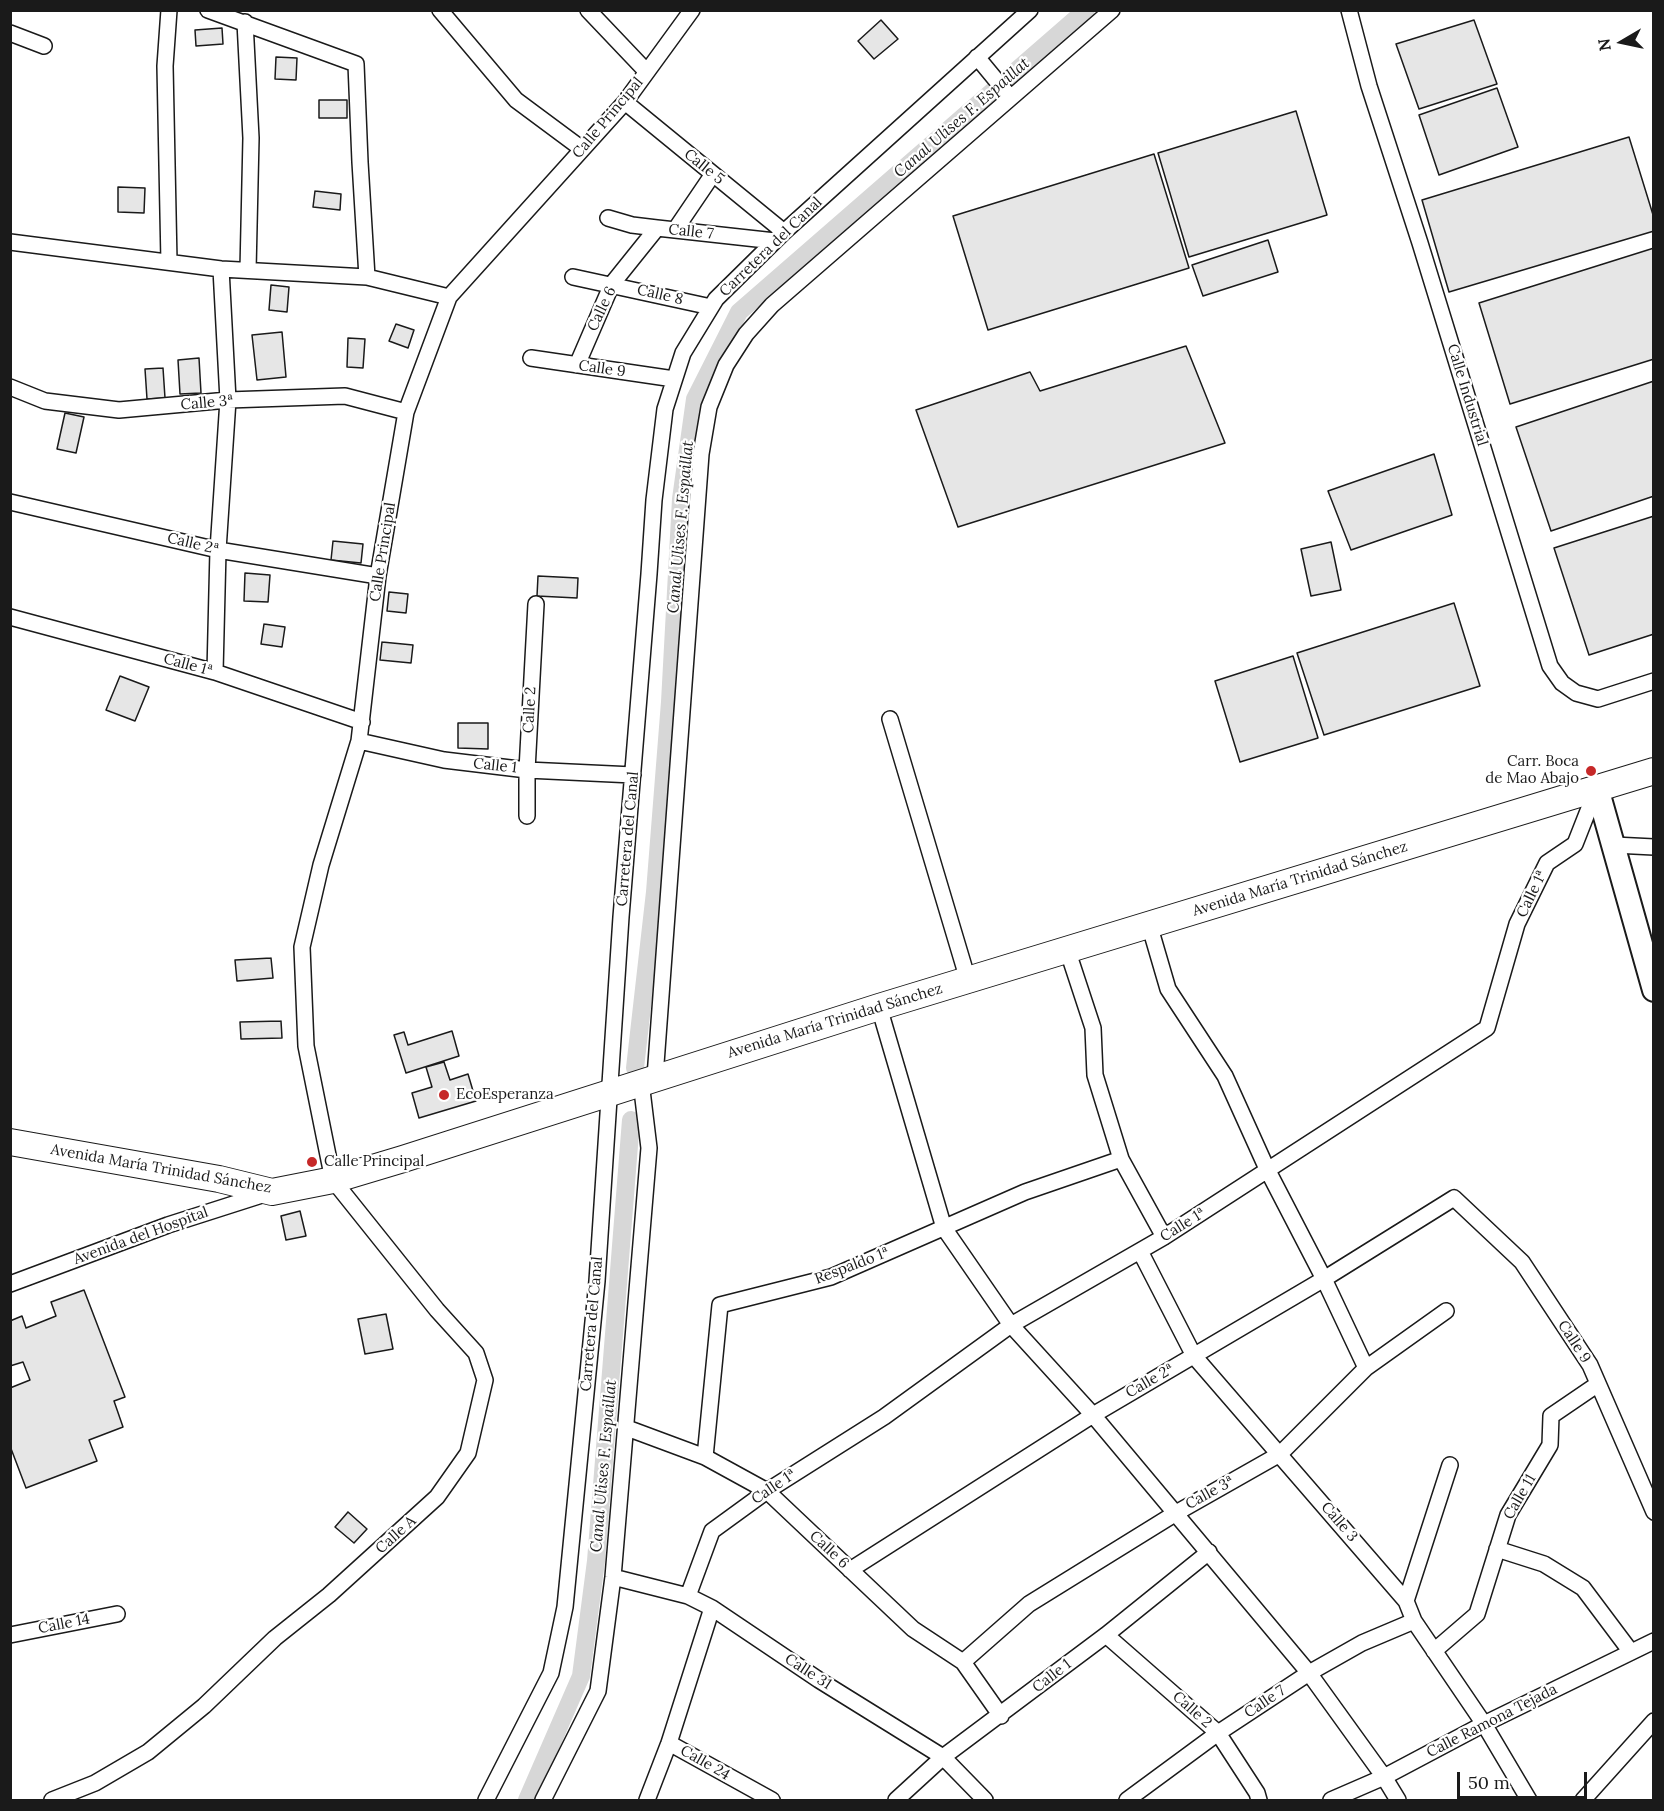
<!DOCTYPE html>
<html>
<head>
<meta charset="utf-8">
<style>
	body { margin:0 }
	#map { position:relative; width:1664px; height:1811px; overflow:hidden; background:#fff; font-family:Lora,serif }
	canvas { display:block }
	.frame { position:absolute; inset:0; border:12px solid #1a1a1a; pointer-events:none }
	.north { position:absolute; left:1592px; top:12px; width:60px; height:60px; -webkit-text-stroke:4px #fff; paint-order:stroke; rotate:261deg; font-size:16px; font-weight:700; line-height:24px; text-align:center; color:#1a1a1a }
	.north::after { content:''; display:block; margin:auto; width:21px; height:27px; background:#1a1a1a; clip-path:polygon(50% 0,100% 100%,50% 72%,0 100%) }
	.scale { position:absolute; left:1457px; top:1772px; width:130px; height:27px; box-sizing:border-box; border:3px solid #1a1a1a; border-top:0; padding-left:8px; font-size:18px; line-height:21px; white-space:nowrap; color:#1a1a1a; -webkit-text-stroke:4px #fff; paint-order:stroke }
</style>
</head>
<body>
<div id="map">
<canvas width="1664" height="1811"></canvas>
<div class="frame"></div>
<div class="north">N</div>
<div class="scale">50 m</div>
</div>
<script>
const g = document.querySelector('canvas').getContext('2d');
g.lineJoin = 'round';
const shape = rows => new Path2D(rows.map(r => 'M' + r).join(''));
function strokePath(path, color, width, dash) { g.strokeStyle = color; g.lineWidth = width; g.lineCap = dash ? 'butt' : 'round'; g.setLineDash(dash || []); g.stroke(path); }
function fill(path, color) { g.fillStyle = color; g.fill(path, 'evenodd'); }
function write(font, color, halo, rows, align = 'center') {
  g.font = font + ' Lora,serif'; g.lineWidth = 4.5; g.setLineDash([]); g.textBaseline = 'middle'; g.strokeStyle = halo; g.fillStyle = color; for (const [text, x, y, turn = 0] of rows) {
    g.save(); g.translate(x, y); g.rotate((+turn || 0) * Math.PI / 180); g.textAlign = isNaN(turn) ? turn : align; if (halo) g.strokeText(text, 0, 0); g.fillText(text, 0, 0); g.restore();
  }
}
strokePath(shape([
	[635,1068,655,892,670,702,681,499,695,399,739,312,1086,10],
	[527,1800,581,1676,596,1561,631,1120]
]), '#d7d7d7', 18);
const building = shape([
	[881,20,898,39,874,59,858,41,881,20],
	[1474,20,1497,84,1419,109,1396,44,1474,20],
	[222,28,223,44,196,46,195,30,222,28],
	[276,57,297,58,296,80,275,79,276,57],
	[1497,88,1518,147,1439,175,1419,115,1497,88],
	[319,100,347,100,347,118,319,118,319,100],
	[1296,111,1327,215,1189,257,1158,153,1296,111],
	[1629,137,1654,218,1654,231,1449,292,1422,200,1629,137],
	[1154,154,1189,268,988,330,953,216,1154,154],
	[118,187,145,188,144,213,118,212,118,187],
	[315,191,341,194,340,210,313,207,315,191],
	[1268,240,1278,272,1203,296,1192,265,1268,240],
	[1654,248,1654,359,1510,404,1479,303,1654,248],
	[271,285,289,287,287,312,269,310,271,285],
	[396,324,414,330,408,348,389,341,396,324],
	[282,332,286,377,257,380,252,335,282,332],
	[348,338,365,339,363,368,347,367,348,338],
	[1186,346,1225,443,958,527,916,410,1030,372,1040,391,1186,346],
	[199,358,201,393,180,394,178,360,199,358],
	[163,368,165,398,147,399,145,369,163,368],
	[1654,381,1654,496,1551,531,1516,427,1654,381],
	[65,413,84,417,76,453,57,449,65,413],
	[1434,454,1452,515,1351,550,1328,491,1434,454],
	[1654,516,1654,634,1589,655,1554,548,1654,516],
	[333,541,363,544,361,563,331,560,333,541],
	[1331,542,1341,590,1311,596,1301,549,1331,542],
	[245,573,270,575,268,602,244,601,245,573],
	[538,576,578,578,577,598,537,596,538,576],
	[389,592,408,594,406,613,387,611,389,592],
	[1454,603,1480,686,1324,735,1297,653,1454,603],
	[264,624,285,627,282,647,261,644,264,624],
	[382,642,413,645,411,663,380,660,382,642],
	[1293,656,1318,738,1240,762,1215,681,1293,656],
	[120,676,149,687,135,721,106,710,120,676],
	[458,723,488,723,488,749,458,748,458,723],
	[271,958,273,978,237,981,235,960,271,958],
	[281,1021,282,1038,241,1039,240,1022,281,1021],
	[452,1031,459,1056,406,1073,394,1035,404,1032,408,1045,452,1031],
	[444,1062,450,1080,468,1074,476,1101,419,1118,412,1093,432,1087,426,1067,444,1062],
	[300,1211,306,1236,286,1240,281,1216,300,1211],
	[84,1290,125,1397,114,1401,123,1427,89,1440,97,1461,26,1488,10,1446,10,1388,30,1380,23,1362,10,1366,10,1321,22,1316,26,1328,56,1316,51,1302,84,1290],
	[386,1314,393,1349,365,1354,358,1319,386,1314],
	[348,1512,367,1529,354,1543,335,1527,348,1512]
]);
fill(building, '#e6e6e6');
strokePath(building, '#1a1a1a', 1.5);
const street = shape([
	[208,10,356,64,360,162,367,277],
	[440,10,516,100,582,149],
	[588,10,646,71],
	[1349,10,1369,86,1420,243,1550,666,1562,683,1576,693,1598,699,1654,681],
	[245,22,251,138,248,270],
	[10,33,44,46],
	[977,57,1010,97],
	[625,102,784,232],
	[608,218,632,225,657,228,775,241],
	[675,230,713,174],
	[10,242,221,269,367,277,449,297],
	[169,262,165,66,169,10],
	[573,277,711,307],
	[531,358,674,379],
	[577,365,612,284,657,228],
	[10,387,45,401,119,410,228,400,345,396,406,412],
	[10,502,218,550,378,576],
	[10,617,215,672,362,722],
	[215,672,218,550,228,400,221,269],
	[890,719,968,980],
	[359,741,444,760,527,770,633,775],
	[527,816,527,770,536,604],
	[1614,845,1654,847],
	[1149,924,1168,989,1225,1076,1267,1169,1324,1279,1366,1368],
	[1067,949,1093,1028,1095,1075,1121,1159,1164,1237],
	[879,1007,944,1228,1011,1325,1093,1415,1309,1673,1384,1777,1398,1800],
	[655,1077,701,454,709,407,726,365,746,334,772,305,1112,10],
	[1140,1251,1194,1356,1406,1601,1414,1621,1484,1724,1529,1800],
	[10,1284,168,1225,268,1193],
	[627,1428,705,1457,767,1491,913,1629,963,1662,1001,1716],
	[705,1457,720,1305,831,1277,1025,1192,1121,1159],
	[1497,1549,1544,1564,1583,1588,1631,1652],
	[850,1570,1093,1415,1324,1279,1454,1198,1522,1262,1590,1365,1654,1512],
	[613,1577,688,1596,712,1608,819,1680,943,1757,985,1800],
	[688,1596,712,1531,767,1491,884,1417,1011,1325,1164,1237,1487,1028,1517,924,1547,863,1575,844,1597,788],
	[1406,1601,1450,1465],
	[10,1635,117,1614],
	[1106,1635,1218,1733,1257,1793,1259,1800],
	[1434,1651,1477,1614,1508,1515,1550,1445,1551,1416,1598,1384],
	[963,1662,1029,1604,1176,1513,1280,1454,1366,1368,1446,1311],
	[669,1743,772,1800],
	[52,1800,95,1783,148,1752,204,1706,275,1638,329,1595,437,1497,468,1453,485,1380,476,1353,437,1310,333,1180,306,1046,302,947,321,865,359,741,378,576,406,412,449,297,625,102,692,10],
	[486,1800,551,1673,565,1607,597,1281,621,917,649,574,654,500,665,409,683,353,716,299,784,232,1030,10],
	[543,1800,598,1691,613,1577,649,1148,641,1082],
	[647,1800,669,1743,712,1608],
	[896,1800,943,1757,1106,1635,1209,1552],
	[1127,1800,1218,1733,1309,1673,1362,1643,1414,1621],
	[1331,1800,1384,1777,1484,1724,1654,1641],
	[1583,1800,1654,1721]
]);
const secondary = shape([
	[1597,788,1654,990]
]);
const primary = shape([
	[10,1142,219,1179,272,1192,333,1180,403,1159,879,1007,1654,771]
]);
strokePath(street, '#1a1a1a', 18);
strokePath(secondary, '#1a1a1a', 26);
strokePath(primary, '#1a1a1a', 28);
strokePath(street, '#fff', 15);
strokePath(secondary, '#fff', 22);
strokePath(primary, '#fff', 26);
for (const [x, y, r, color] of [
	[1591,771,6,"#c62828"],
	[444,1095,6,"#c62828"],
	[312,1162,6,"#c62828"]
]) { const dot = new Path2D(); dot.arc(x, y, r, 0, 2 * Math.PI); g.fillStyle = color; g.fill(dot); strokePath(dot, '#fff', 2); }
write('15px', '#1a1a1a', '#fff', [
	["Calle Principal",608,118,-50],
	["Calle 5",704,167,39],
	["Calle 7",691,232,6],
	["Carretera del Canal",771,247,-44],
	["Calle 8",660,295,13],
	["Calle 6",602,309,-65],
	["Calle 9",602,369,8],
	["Calle Industrial",1467,395,73],
	["Calle 3ª",207,403,-5],
	["Calle 2ª",193,544,13],
	["Calle Principal",383,552,-81],
	["Calle 1ª",188,665,15],
	["Calle 2",530,710,-87],
	["Calle 1",495,766,6],
	["Carretera del Canal",628,839,-85],
	["Avenida María Trinidad Sánchez",1300,879,-17],
	["Calle 1ª",1532,894,-64],
	["Avenida María Trinidad Sánchez",835,1021,-17],
	["Avenida María Trinidad Sánchez",161,1169,10],
	["Calle 1ª",1183,1225,-32],
	["Avenida del Hospital",141,1236,-20],
	["Respaldo 1ª",852,1266,-21],
	["Carretera del Canal",592,1324,-85],
	["Calle 9",1574,1342,57],
	["Calle 2ª",1150,1381,-30],
	["Calle 1ª",774,1487,-34],
	["Calle 3ª",1210,1493,-29],
	["Calle 11",1520,1497,-60],
	["Calle 3",1339,1522,49],
	["Calle A",396,1535,-42],
	["Calle 6",829,1550,43],
	["Calle 14",64,1624,-11],
	["Calle 31",808,1672,33],
	["Calle 1",1052,1676,-38],
	["Calle 7",1265,1702,-34],
	["Calle 2",1192,1710,42],
	["Calle Ramona Tejada",1492,1721,-27],
	["Calle 24",705,1763,30]
]);
write('15px', '#1a1a1a', '#fff', [
	["Carr. Boca",1579,762,"right"],
	["de Mao Abajo",1579,779,"right"],
	["EcoEsperanza",456,1095],
	["Calle Principal",324,1162]
], 'left');
write('italic 16px', '#1a1a1a', '#fff', [
	["Canal Ulises F. Espaillat",962,118,-41],
	["Canal Ulises F. Espaillat",681,527,-85],
	["Canal Ulises F. Espaillat",604,1466,-85]
]);
</script>
</body>
</html>
